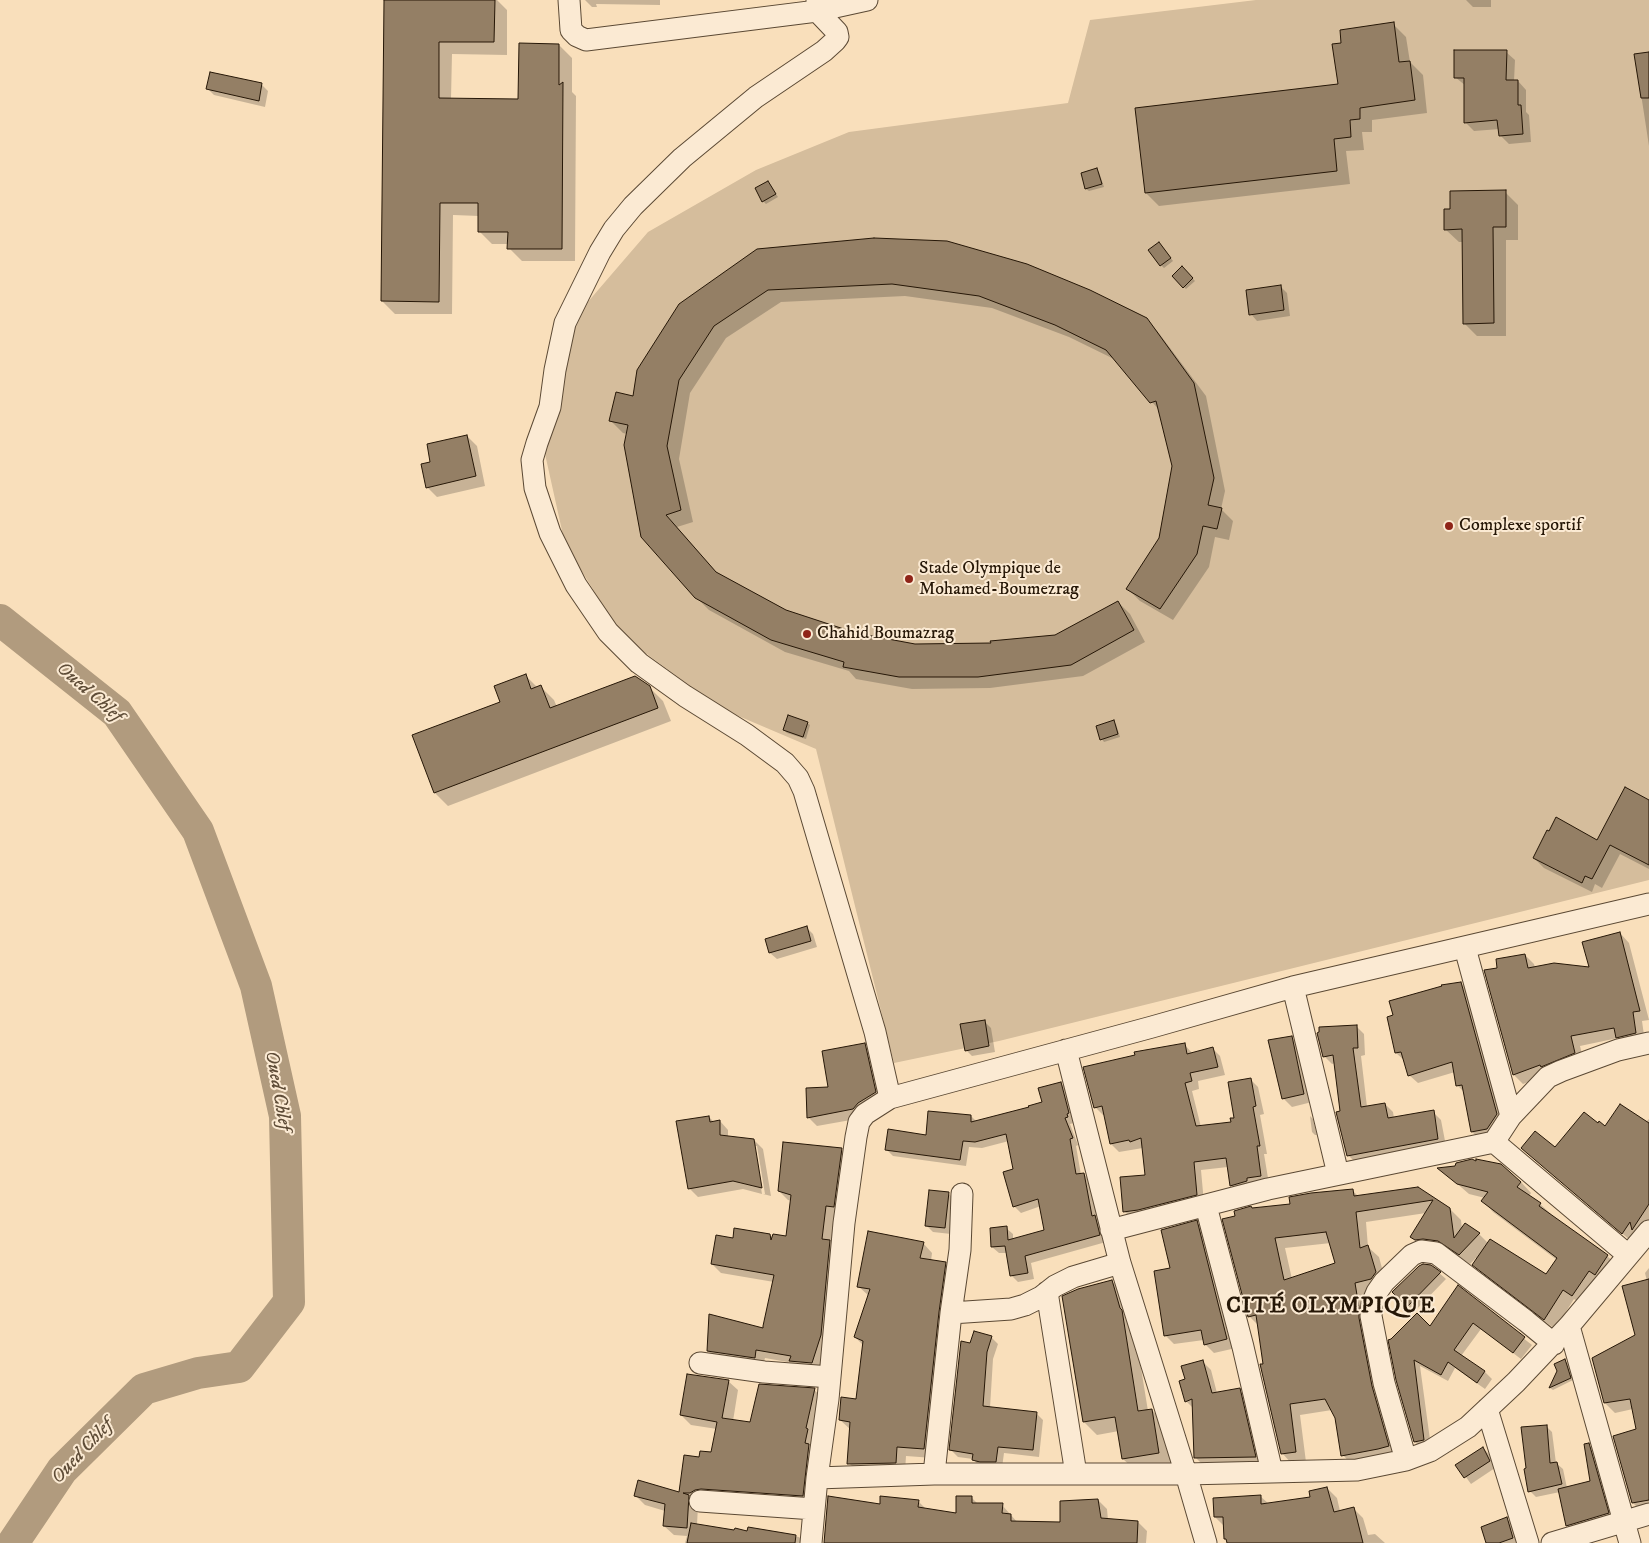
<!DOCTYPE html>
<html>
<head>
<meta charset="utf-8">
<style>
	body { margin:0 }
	canvas { display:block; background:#f9dfbb }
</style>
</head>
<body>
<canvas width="1649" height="1543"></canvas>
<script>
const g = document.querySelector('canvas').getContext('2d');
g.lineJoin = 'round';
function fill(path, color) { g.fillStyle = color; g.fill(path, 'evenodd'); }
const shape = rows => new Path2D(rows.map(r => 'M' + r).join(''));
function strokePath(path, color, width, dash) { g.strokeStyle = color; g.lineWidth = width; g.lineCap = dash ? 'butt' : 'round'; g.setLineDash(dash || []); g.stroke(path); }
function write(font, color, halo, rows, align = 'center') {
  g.font = font + ' "IM FELL DW Pica",serif'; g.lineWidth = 4; g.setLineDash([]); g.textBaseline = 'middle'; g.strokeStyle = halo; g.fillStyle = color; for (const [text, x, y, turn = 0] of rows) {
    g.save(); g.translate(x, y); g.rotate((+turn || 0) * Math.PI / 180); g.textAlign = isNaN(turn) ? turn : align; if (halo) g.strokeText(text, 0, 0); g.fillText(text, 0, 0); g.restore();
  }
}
fill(shape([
	[1256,0,1649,0,1649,880,999,1041,894,1063,816,749,722,709,622,636,565,544,545,454,568,325,648,232,756,170,849,132,1068,103,1090,20]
]), '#d5bd9c');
fill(shape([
	[385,0,497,0,507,10,507,55,452,54,451,99,519,100,559,45,572,58,572,92,576,96,575,261,522,261,509,248,509,244,492,244,479,231,479,216,453,215,452,314,395,314,382,301],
	[585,0,660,0,660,5,596,4,597,7,592,7],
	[1466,0,1491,0,1491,7,1473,7],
	[1393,24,1406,37,1410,62,1423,75,1427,113,1372,120,1372,132,1362,132,1364,150,1346,151,1350,184,1159,206,1146,193,1339,86],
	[1506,52,1515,60,1514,81,1518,81,1526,90,1526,112,1529,115,1531,142,1509,144,1500,135,1500,129,1474,131,1466,123,1466,86,1455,77],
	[1649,53,1649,146,1635,55],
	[262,85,268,91,265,107,214,95,208,89],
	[1096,169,1099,172,1104,187,1089,191,1086,189,1082,174],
	[768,182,778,197,766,204,763,201],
	[1505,192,1518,205,1518,240,1506,240,1506,336,1477,336,1464,323,1463,242,1459,242,1445,229,1452,210],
	[1162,246,1173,261,1164,268,1161,265],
	[758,250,1146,319,1158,332,1206,396,1225,491,1221,509,1233,521,1229,540,1215,537,1209,567,1173,620,1140,601,1128,589,1160,538,1174,465,1159,410,1116,360,1069,337,992,308,905,296,781,302,726,338,690,393,679,459,693,522,677,527,718,574,785,611,855,634,915,645,992,645,1055,636,1118,602,1130,614,1145,642,1083,676,990,688,912,689,856,679,849,671,785,652,709,610,696,597,627,434,623,433,611,421,634,398],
	[1182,267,1195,281,1186,289,1173,276],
	[1281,287,1287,293,1290,316,1257,321,1251,314],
	[467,436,477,446,485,486,437,497,427,487,432,463],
	[526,676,538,688,541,687,554,700,557,707,649,687,663,701,671,721,448,806,435,793,414,736,501,702],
	[1113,722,1116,724,1120,737,1104,742,1102,739],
	[807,723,810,725,806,739,787,733,784,730],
	[1649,801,1649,869,1620,854,1602,888,1595,884,1592,892,1544,868,1534,858,1598,841],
	[807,928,813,934,817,947,777,959,770,953,767,939],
	[1620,933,1629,943,1649,1020,1642,1021,1645,1042,1626,1046,1618,1038,1580,1046,1584,1062,1523,1084,1514,1075,1499,969,1525,955,1534,964,1535,968,1590,969],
	[1461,983,1470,992,1505,1123,1481,1140,1472,1132,1465,1093,1457,1085,1455,1072,1418,1083,1409,1075,1405,1061,1396,1053,1394,1016],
	[984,1021,991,1028,995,1052,972,1056,966,1050],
	[1356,1026,1364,1034,1365,1055,1361,1056,1367,1107,1385,1104,1393,1112,1394,1118,1433,1112,1441,1120,1446,1146,1356,1163,1348,1155,1336,1063,1332,1064,1324,1056],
	[1292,1037,1300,1046,1312,1102,1292,1107,1283,1098],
	[864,1044,873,1053,884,1102,862,1118,817,1126,808,1117],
	[1184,1044,1193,1054,1212,1048,1220,1056,1225,1075,1198,1081,1199,1089,1192,1091,1201,1127,1233,1123,1236,1119,1250,1079,1258,1087,1264,1114,1260,1115,1267,1154,1264,1154,1269,1184,1239,1193,1231,1185,1228,1167,1201,1170,1204,1203,1132,1219,1124,1211,1146,1176,1143,1148,1119,1152,1111,1144,1105,1115,1103,1115,1095,1107],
	[1061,1083,1067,1090,1074,1123,1070,1124,1078,1145,1076,1146,1081,1175,1084,1174,1090,1181,1097,1219,1101,1223,1106,1242,1031,1263,1034,1279,1018,1282,1011,1275,1007,1253,999,1253,992,1247,1006,1228,1013,1234,1013,1240,1045,1231,1041,1206,1021,1213,1014,1206,1014,1170,1009,1141,982,1148,969,1147,966,1166,893,1156,886,1149,927,1136,971,1116,977,1122,1044,1103],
	[1310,1116,1313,1119,1317,1135,1315,1135,1312,1132],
	[709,1117,714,1122,720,1121,728,1130,728,1137,754,1140,763,1149,771,1196,763,1194,765,1194,757,1146,754,1146,762,1194,743,1189,698,1197,689,1188],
	[1649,1119,1649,1225,1631,1241,1522,1148,1555,1148,1605,1128,1646,1122],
	[841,1149,850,1158,835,1214,831,1243,838,1250,821,1371,799,1370,793,1363,765,1358,763,1366,717,1360,708,1351,763,1329,774,1282,721,1273,712,1264,734,1240,770,1235,773,1238,787,1238,792,1201,788,1200,779,1191],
	[1440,1169,1521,1182,1531,1193,1529,1196,1540,1204,1551,1214,1550,1215,1607,1256,1618,1266,1582,1305,1574,1299,1555,1329,1484,1275,1474,1264,1478,1259,1476,1258,1470,1264,1450,1251,1422,1248,1412,1237,1426,1213,1366,1222,1368,1247,1379,1257,1386,1283,1365,1294,1399,1456,1353,1466,1343,1455,1336,1418,1332,1410,1300,1415,1306,1462,1292,1464,1282,1453,1265,1365,1259,1326,1249,1316,1237,1217,1252,1209,1291,1205,1353,1191,1359,1197,1417,1188,1450,1209,1461,1220,1462,1229,1465,1225,1479,1234,1488,1243,1547,1276,1557,1260,1493,1212,1483,1201,1485,1198,1469,1194],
	[1331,1243,1337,1264,1292,1279,1285,1248],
	[948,1193,955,1200,951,1234,933,1232,926,1225],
	[1196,1222,1206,1231,1236,1348,1214,1353,1205,1344,1204,1340,1174,1344,1165,1335,1171,1269],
	[923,1243,932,1253,931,1261,945,1263,954,1272,933,1458,906,1456,905,1472,858,1472,849,1463,850,1429,840,1420,857,1401,864,1346,855,1337,869,1296,858,1286],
	[1431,1266,1446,1279,1414,1312,1394,1292],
	[1649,1268,1649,1512,1643,1513,1633,1503,1637,1430,1633,1409,1615,1413,1605,1403,1636,1336,1647,1281,1645,1273],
	[1112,1281,1125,1294,1134,1325,1148,1411,1152,1410,1165,1424,1172,1466,1137,1472,1123,1459,1119,1431,1097,1435,1084,1422],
	[1458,1287,1532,1345,1521,1359,1481,1329,1461,1356,1485,1372,1492,1379,1485,1389,1455,1368,1448,1381,1420,1366,1431,1447,1422,1449,1415,1442,1397,1380],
	[991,1337,998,1344,993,1359,990,1408,1036,1413,1043,1420,1039,1457,1004,1453,1002,1468,980,1467,973,1459,958,1457,951,1450,971,1345],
	[1565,1361,1568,1363,1573,1380,1553,1390,1550,1388],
	[1203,1362,1211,1370,1217,1393,1239,1390,1248,1398,1263,1465,1203,1465,1195,1457,1194,1409,1186,1401,1186,1380],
	[728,1381,738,1390,733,1421,751,1424,814,1390,824,1399,812,1505,698,1506,697,1525,748,1532,749,1528,799,1537,805,1543,685,1543,687,1536,674,1535,664,1526,665,1511,645,1505,635,1495,680,1493,700,1459,712,1454,717,1429,691,1425,681,1415],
	[1546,1426,1552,1432,1556,1463,1563,1469,1567,1488,1591,1482,1588,1444,1597,1453,1617,1522,1576,1534,1567,1525,1560,1492,1536,1497,1530,1491,1527,1469],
	[1483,1448,1489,1454,1495,1468,1471,1484,1457,1465],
	[1327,1488,1337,1498,1340,1511,1353,1508,1363,1518,1368,1535,1375,1534,1385,1543,1228,1543,1225,1538,1224,1526,1215,1517,1260,1496,1269,1504,1312,1498],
	[972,1498,978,1504,1002,1505,1018,1523,1062,1523,1098,1500,1107,1509,1108,1520,1138,1522,1147,1531,1146,1543,825,1543,881,1505,918,1501,927,1510,957,1515],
	[1507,1519,1513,1525,1519,1543,1488,1543]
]), '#0003');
strokePath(shape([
	[0,620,117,713,198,831,256,986,285,1116,289,1302,239,1367,198,1373,144,1389,62,1470,13,1543]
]), '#b19b7e', 32);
const building = shape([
	[384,0,495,0,494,42,439,42,439,98,518,99,519,43,559,44,559,85,563,82,562,249,507,249,508,232,478,232,478,203,440,203,439,302,381,301,384,0],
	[1394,22,1399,62,1410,61,1415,100,1360,108,1360,119,1350,120,1351,137,1334,139,1337,171,1145,193,1135,108,1338,84,1332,44,1341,43,1340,30,1394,22],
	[1454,50,1507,50,1506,80,1518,80,1518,105,1521,105,1523,134,1499,136,1497,120,1464,123,1464,78,1454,78,1454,50],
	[1649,52,1649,98,1641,98,1634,54,1649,52],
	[210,72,262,83,259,101,206,89,210,72],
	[1097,168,1102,184,1085,189,1081,173,1097,168],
	[768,181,776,194,762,202,755,188,768,181],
	[1506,190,1506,227,1493,227,1494,323,1463,324,1462,229,1444,230,1444,209,1450,209,1450,191,1506,190],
	[874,238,947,241,1027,264,1090,290,1147,318,1194,383,1214,478,1208,505,1222,508,1217,529,1203,526,1197,554,1160,609,1126,589,1159,538,1172,466,1156,401,1150,403,1106,350,1055,325,979,296,892,284,768,290,714,326,679,380,667,446,681,510,666,515,716,572,786,610,856,633,915,644,991,643,990,641,1055,635,1118,601,1134,630,1071,665,978,677,899,677,843,667,844,662,771,640,695,598,641,537,624,445,628,425,609,421,616,392,633,396,637,370,679,304,757,249,874,238],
	[1159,242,1171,258,1160,266,1148,250,1159,242],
	[1182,266,1193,278,1183,288,1172,276,1182,266],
	[1281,285,1284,310,1249,315,1246,290,1281,285],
	[467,435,476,476,426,488,421,464,430,462,427,444,467,435],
	[526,674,531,689,541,685,550,708,635,676,650,686,658,708,434,793,412,735,500,702,494,686,526,674],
	[788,715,808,722,803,737,783,730,788,715],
	[1114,720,1118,734,1100,740,1096,726,1114,720],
	[1625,787,1649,800,1649,865,1610,845,1592,879,1585,876,1582,883,1533,858,1547,830,1549,831,1556,817,1597,840,1625,787],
	[807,926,811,941,769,953,765,939,807,926],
	[1620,932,1640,1011,1633,1012,1636,1033,1616,1038,1614,1028,1571,1036,1575,1053,1541,1067,1540,1065,1513,1075,1484,970,1497,968,1496,959,1525,954,1528,968,1554,963,1589,967,1582,942,1620,932],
	[1461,982,1497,1114,1487,1129,1471,1132,1462,1085,1456,1086,1452,1062,1408,1076,1401,1052,1395,1053,1387,1017,1393,1015,1389,1001,1442,986,1441,985,1461,982],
	[985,1020,989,1046,965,1051,960,1024,985,1020],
	[1357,1025,1358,1048,1353,1048,1361,1107,1385,1103,1388,1118,1434,1110,1438,1139,1347,1156,1336,1112,1340,1111,1333,1055,1323,1057,1317,1033,1319,1032,1319,1027,1357,1025],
	[1292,1036,1304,1094,1282,1099,1268,1040,1292,1036],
	[865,1043,876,1092,858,1103,853,1109,807,1118,806,1088,828,1087,822,1051,865,1043],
	[1185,1043,1187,1054,1213,1047,1218,1067,1190,1073,1192,1081,1185,1083,1196,1126,1231,1122,1230,1118,1234,1118,1228,1082,1251,1078,1256,1106,1253,1107,1260,1146,1257,1146,1261,1176,1247,1178,1247,1181,1230,1186,1226,1158,1194,1162,1197,1195,1138,1210,1123,1212,1120,1177,1145,1175,1141,1138,1130,1142,1129,1140,1110,1144,1102,1106,1094,1108,1083,1067,1135,1055,1134,1052,1185,1043],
	[1061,1082,1069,1113,1067,1114,1068,1117,1065,1118,1073,1138,1070,1139,1076,1174,1084,1173,1092,1216,1095,1215,1100,1235,1025,1256,1028,1273,1010,1276,1005,1246,991,1247,990,1228,1007,1226,1008,1240,1044,1230,1038,1199,1013,1207,1003,1172,1013,1169,1006,1134,975,1142,963,1141,960,1160,885,1150,888,1129,926,1135,928,1111,971,1115,971,1122,1029,1107,1028,1106,1042,1102,1038,1088,1061,1082],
	[1620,1104,1649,1123,1649,1204,1632,1230,1630,1222,1622,1234,1521,1148,1535,1131,1555,1147,1584,1112,1598,1123,1599,1121,1605,1126,1620,1104],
	[709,1116,710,1122,720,1120,720,1135,754,1139,762,1188,733,1181,688,1189,676,1121,709,1116],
	[783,1142,842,1148,834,1207,826,1206,822,1239,830,1240,821,1335,812,1363,789,1361,791,1356,756,1350,755,1358,707,1351,709,1314,763,1328,763,1326,774,1275,711,1264,716,1235,733,1238,734,1228,770,1234,771,1240,773,1234,786,1236,791,1195,778,1191,783,1142],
	[1476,1159,1501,1164,1521,1182,1517,1187,1541,1203,1539,1206,1608,1255,1595,1275,1589,1271,1572,1296,1563,1290,1544,1320,1472,1265,1490,1239,1546,1274,1557,1258,1481,1201,1488,1192,1457,1184,1437,1168,1455,1166,1456,1163,1472,1159,1476,1161,1476,1159],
	[1418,1187,1450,1208,1454,1238,1465,1223,1480,1233,1459,1255,1438,1241,1423,1239,1415,1240,1410,1237,1433,1200,1356,1212,1360,1248,1368,1245,1376,1272,1371,1279,1355,1283,1359,1307,1359,1318,1372,1386,1389,1446,1378,1449,1341,1456,1335,1418,1325,1399,1290,1404,1296,1452,1281,1454,1260,1364,1263,1364,1256,1315,1248,1317,1222,1219,1235,1216,1234,1211,1251,1206,1252,1208,1290,1204,1289,1197,1311,1193,1353,1189,1354,1196,1418,1187],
	[1326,1232,1335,1263,1284,1280,1275,1238,1326,1232],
	[929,1190,949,1192,945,1228,925,1226,929,1190],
	[1197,1220,1227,1339,1204,1345,1201,1330,1164,1336,1154,1271,1170,1268,1161,1230,1197,1220],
	[868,1231,924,1242,920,1258,946,1262,939,1312,924,1449,897,1447,896,1463,847,1464,850,1422,839,1420,841,1397,856,1399,863,1341,854,1337,870,1289,857,1287,868,1231],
	[1423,1264,1431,1265,1441,1272,1407,1307,1392,1292,1419,1266,1423,1264],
	[1649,1279,1649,1500,1632,1503,1613,1436,1636,1429,1630,1399,1604,1403,1592,1358,1635,1335,1622,1286,1649,1279],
	[1112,1280,1120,1308,1122,1310,1138,1411,1152,1409,1159,1453,1122,1459,1115,1417,1083,1422,1062,1296,1078,1289,1112,1280],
	[1458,1285,1525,1337,1513,1353,1473,1323,1454,1350,1485,1371,1477,1383,1448,1362,1441,1375,1414,1360,1424,1440,1414,1442,1396,1380,1388,1340,1391,1339,1417,1313,1430,1326,1458,1285],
	[974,1331,992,1336,987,1352,983,1406,1037,1412,1033,1450,998,1447,996,1462,980,1462,972,1460,973,1454,949,1450,961,1341,970,1343,974,1331],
	[1565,1359,1571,1378,1549,1388,1557,1371,1554,1364,1565,1359],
	[1203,1360,1212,1393,1240,1388,1256,1457,1194,1458,1192,1399,1185,1402,1179,1381,1185,1379,1181,1366,1203,1360],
	[687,1374,729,1380,722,1418,750,1422,759,1384,815,1388,806,1428,808,1429,805,1443,809,1444,803,1496,701,1489,695,1490,690,1493,683,1493,689,1495,687,1528,663,1526,665,1504,634,1496,638,1480,679,1492,684,1455,699,1457,700,1451,711,1452,717,1422,680,1415,687,1374],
	[1547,1425,1550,1463,1557,1462,1562,1484,1528,1492,1524,1469,1526,1468,1521,1427,1547,1425],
	[1589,1443,1609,1513,1566,1526,1558,1489,1590,1481,1584,1444,1589,1443],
	[1483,1447,1490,1461,1464,1478,1455,1465,1483,1447],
	[1327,1487,1334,1512,1354,1507,1363,1543,1227,1543,1226,1539,1224,1539,1223,1517,1214,1517,1213,1498,1261,1495,1261,1504,1310,1497,1309,1491,1327,1487],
	[828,1496,880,1504,880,1496,919,1500,918,1507,956,1513,956,1496,972,1496,972,1503,1003,1503,1002,1513,1011,1514,1011,1521,1060,1522,1060,1501,1098,1499,1101,1518,1138,1521,1137,1543,824,1543,828,1496],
	[1507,1517,1513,1538,1499,1543,1486,1543,1481,1527,1507,1517],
	[691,1523,734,1530,735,1528,747,1531,748,1527,796,1535,795,1543,687,1543,691,1523]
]);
fill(building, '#947f65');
strokePath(building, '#261707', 1);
const minor = shape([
	[569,0,571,30,577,36,586,40,817,11,837,32,838,37,835,41,824,51,756,97,682,158,633,206,614,229,600,252,565,323,555,370,550,407,537,443,532,460,535,488,550,533,576,585,608,632,639,663,685,696,747,735,785,763,798,778,804,791,875,1032,890,1098],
	[817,0,817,11,867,0],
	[1465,948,1511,1116],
	[1293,987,1338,1174],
	[1066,1050,1120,1263,1186,1474,1206,1543],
	[1494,1142,1511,1116,1548,1077,1561,1071,1618,1050,1649,1043],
	[1206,1206,1243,1347,1272,1472],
	[1111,1230,1268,1189,1494,1142,1628,1255],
	[1047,1292,1076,1474],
	[951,1313,1011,1309,1025,1305,1041,1297,1055,1286,1073,1277,1120,1263],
	[1569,1326,1630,1543],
	[700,1363,764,1372,830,1377],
	[1487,1409,1528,1543],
	[1406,1460,1384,1383,1371,1316,1372,1304,1377,1292,1384,1282,1412,1255,1421,1251,1436,1253,1526,1321,1554,1344],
	[934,1474,951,1313,960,1250,962,1194],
	[817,1478,934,1474,1186,1474,1357,1470,1406,1460,1430,1451,1468,1427,1516,1382,1569,1326,1649,1231],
	[700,1501,814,1509],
	[811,1543,817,1478,828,1399,844,1223,856,1137,859,1122,865,1114,890,1098,1152,1027,1293,987,1649,904],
	[1552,1543,1649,1514]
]);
strokePath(minor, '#5b4934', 23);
strokePath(minor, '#fbead3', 21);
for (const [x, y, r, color] of [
	[1449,526,5,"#8f2418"],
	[909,579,5,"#8f2418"],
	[807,634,5,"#8f2418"]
]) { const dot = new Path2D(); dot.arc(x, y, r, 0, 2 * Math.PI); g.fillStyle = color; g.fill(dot); strokePath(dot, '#fbead3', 2); }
write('18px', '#261707', '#fbead3', [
	["Complexe sportif",1459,526],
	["Stade Olympique de",919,569],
	["Mohamed-Boumezrag",919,590],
	["Chahid Boumazrag",817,634]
], 'left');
write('italic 19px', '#5e4c37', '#fbead3', [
	["Oued Chlef",89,693,41],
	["Oued Chlef",277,1091,80],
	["Oued Chlef",83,1452,-47]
]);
g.letterSpacing = '1px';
write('bold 22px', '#261707', '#fbead3', [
	["CITÉ OLYMPIQUE",1331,1307]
]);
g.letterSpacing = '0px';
</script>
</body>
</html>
